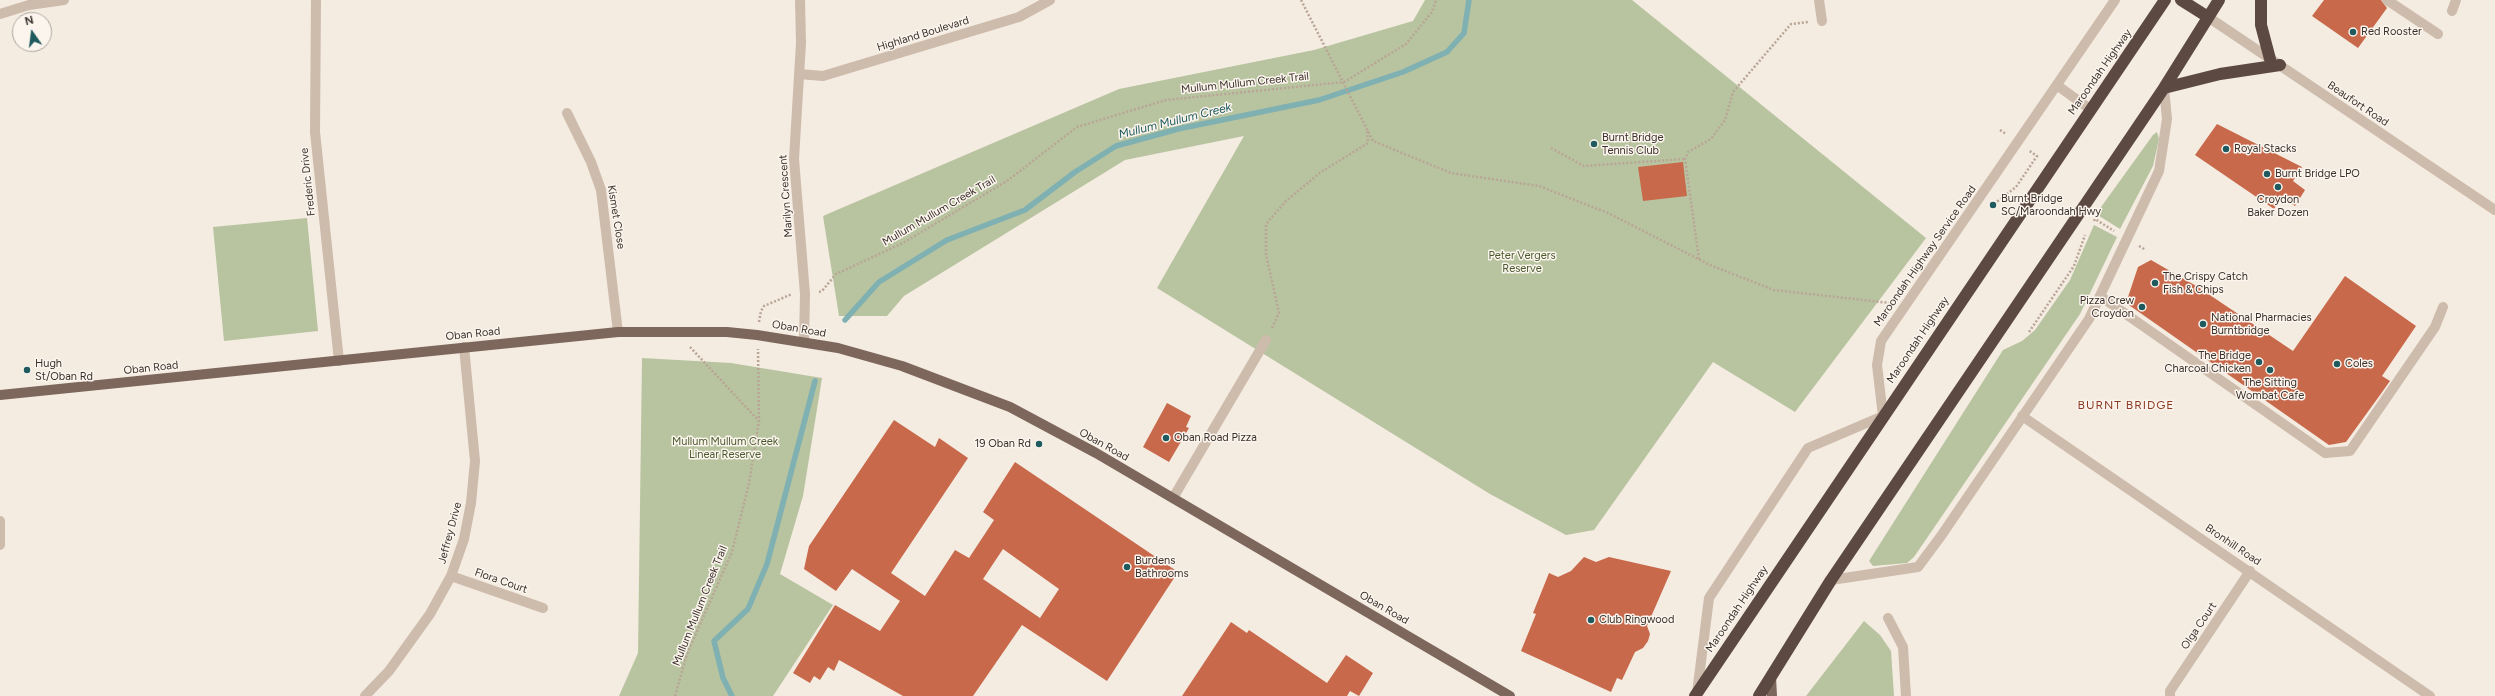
<!DOCTYPE html>
<html>
<head>
<meta charset="utf-8">
<style>
	body { margin:0 }
	#map { position:relative; width:2495px; height:696px; overflow:hidden; background:#f4ebe1; font-family:Figtree,sans-serif }
	canvas { display:block }
	.north { position:absolute; left:12px; top:12px; width:40px; height:40px; box-sizing:border-box; background:#fbf5ee; border:1px solid #aea6a0; border-radius:50%; rotate:346deg; font-size:11px; font-weight:700; line-height:16px; text-align:center; color:#3b302b }
	.north::after { content:''; display:block; margin:auto; width:14px; height:18px; background:#1f5a5e; clip-path:polygon(50% 0,100% 100%,50% 72%,0 100%) }
</style>
</head>
<body>
<div id="map">
<canvas width="2495" height="696"></canvas>
<div class="north">N</div>
</div>
<script>
const g = document.querySelector('canvas').getContext('2d');
g.lineJoin = 'round';
function fill(path, color) { g.fillStyle = color; g.fill(path, 'evenodd'); }
const shape = rows => new Path2D(rows.map(r => 'M' + r).join(''));
function strokePath(path, color, width, dash) { g.strokeStyle = color; g.lineWidth = width; g.lineCap = dash ? 'butt' : 'round'; g.setLineDash(dash || []); g.stroke(path); }
function write(font, color, halo, rows, align = 'center') {
  g.font = font + ' Figtree,sans-serif'; g.lineWidth = 3; g.setLineDash([]); g.textBaseline = 'middle'; g.strokeStyle = halo; g.fillStyle = color; for (const [text, x, y, turn = 0] of rows) {
    g.save(); g.translate(x, y); g.rotate((+turn || 0) * Math.PI / 180); g.textAlign = isNaN(turn) ? turn : align; if (halo) g.strokeText(text, 0, 0); g.fillText(text, 0, 0); g.restore();
  }
}
fill(shape([
	[1425,0,1632,0,1926,238,1795,412,1713,362,1594,530,1566,535,1490,494,1157,288,1244,136,1125,160,904,296,887,316,839,316,823,216,1119,89,1314,50,1413,21],
	[2157,132,2159,139,2153,166,2120,229,2096,214,2153,135],
	[307,218,318,331,224,341,213,227],
	[2094,225,2117,237,2080,314,1914,557,1907,563,1873,566,1869,561,2003,350,2022,341,2035,330,2070,280],
	[642,358,731,363,822,378,803,496,780,574,833,605,773,696,619,696,638,653],
	[1864,621,1880,635,1891,651,1894,696,1806,696]
]), '#b8c4a0');
strokePath(shape([
	[845,320,879,282,947,240,1025,210,1075,172,1116,146,1178,129,1319,100,1403,72,1447,52,1464,33,1469,0],
	[732,696,723,678,714,641,748,609,767,564,815,381]
]), '#7fb0b2', 5.5);
fill(shape([
	[2324,0,2381,0,2387,8,2358,48,2312,16],
	[2217,124,2302,167,2293,181,2305,190,2295,206,2282,197,2274,209,2195,155],
	[1683,162,1687,196,1643,201,1638,167],
	[2151,260,2198,287,2293,351,2345,276,2416,326,2382,376,2390,381,2380,395,2346,442,2329,445,2126,303,2138,267],
	[1167,403,1191,416,1186,427,1189,428,1169,462,1143,447],
	[894,420,935,447,939,438,968,458,891,573,925,596,955,550,969,558,994,520,983,512,1015,462,1178,572,1107,681,1022,625,973,696,903,696,839,660,834,671,828,667,820,680,814,676,810,683,793,673,835,605,880,631,900,601,852,569,836,591,804,569,809,546],
	[1003,549,1059,589,1040,618,983,579],
	[1584,557,1596,562,1609,557,1671,571,1647,626,1650,634,1648,641,1643,648,1635,652,1622,680,1617,678,1611,692,1521,651,1536,614,1533,613,1549,573,1558,577,1571,571],
	[1231,622,1247,633,1249,630,1327,683,1346,655,1373,673,1359,696,1350,691,1347,696,1182,696]
]), '#c8694b');
strokePath(shape([
	[1301,0,1373,141,1451,173,1539,186,1608,213,1710,265,1774,290,1890,303],
	[2000,130,2006,134],
	[1551,148,1584,166,1685,159],
	[1994,204,2016,187,2037,156,2028,150],
	[2094,221,2095,219,2114,231],
	[2139,246,2146,250],
	[1699,259,1685,159,1688,152,1711,139,1725,120,1733,92,1791,24,1808,22],
	[819,292,822,291,836,274,903,243,1007,181,1077,127,1166,100,1344,82,1406,44,1432,12,1436,0],
	[759,322,761,311,764,306,792,294],
	[1272,328,1279,313,1266,254,1266,224,1286,201,1321,172,1368,143,1367,130],
	[2029,332,2074,266,2085,235],
	[690,347,759,421],
	[675,696,687,654,732,552,749,483,759,421,758,349]
]), '#b9a596', 2.5, [2, 2]);
strokePath(shape([
	[316,0,315,132,339,361],
	[800,0,801,43,794,159,805,294,804,342],
	[1819,0,1822,21],
	[2387,0,2438,34],
	[2452,11,2456,0],
	[0,14,29,5,64,0],
	[2208,17,2495,210],
	[799,74,823,76,1019,17,1050,0],
	[2058,86,2090,109],
	[567,113,591,162,601,190,618,332],
	[2100,296,2325,453,2350,451,2435,327,2443,307],
	[2022,416,2430,696],
	[1173,498,1266,340],
	[0,521,0,545],
	[451,576,543,608],
	[1831,580,1918,567,1941,536,2089,319,2159,171,2167,119,2164,88],
	[1888,618,1903,647,1906,696],
	[1697,693,1709,598,1808,448,1883,416,1877,365,1881,341,2115,0],
	[365,696,389,671,430,614,451,576,464,539,471,503,475,461,464,347],
	[2170,696,2170,691,2250,571]
]), '#cdbbac', 10);
strokePath(shape([
	[0,395,618,332,727,332,757,335,838,348,902,366,1010,407,1096,453,1510,696],
	[1771,677,1772,696]
]), '#7d675c', 10);
strokePath(shape([
	[2181,0,2208,17],
	[2261,0,2261,25,2270,59],
	[2164,88,2220,74,2280,65],
	[1695,696,2165,0],
	[1759,696,1831,580,2164,88,2219,0]
]), '#5c4a42', 12);
for (const [x, y, r, color] of [
	[2353,32,4,"#1f5a5e"],
	[1594,144,4,"#1f5a5e"],
	[2226,149,4,"#1f5a5e"],
	[2267,174,4,"#1f5a5e"],
	[2278,187,4,"#1f5a5e"],
	[1993,205,4,"#1f5a5e"],
	[2155,283,4,"#1f5a5e"],
	[2142,307,4,"#1f5a5e"],
	[2203,324,4,"#1f5a5e"],
	[2259,362,4,"#1f5a5e"],
	[2337,364,4,"#1f5a5e"],
	[27,370,4,"#1f5a5e"],
	[2270,370,4,"#1f5a5e"],
	[1166,438,4,"#1f5a5e"],
	[1039,444,4,"#1f5a5e"],
	[1127,567,4,"#1f5a5e"],
	[1591,620,4,"#1f5a5e"]
]) { const dot = new Path2D(); dot.arc(x, y, r, 0, 2 * Math.PI); g.fillStyle = color; g.fill(dot); strokePath(dot, '#fbf5ee', 1.5); }
write('11px', '#3b302b', '#fbf5ee', [
	["Red Rooster",2361,32],
	["Burnt Bridge",1602,138],
	["Tennis Club",1602,151],
	["Royal Stacks",2234,149],
	["Burnt Bridge LPO",2275,174],
	["Burnt Bridge",2001,199],
	["SC/Maroondah Hwy",2001,212],
	["Croydon",2278,200,"center"],
	["Baker Dozen",2278,213,"center"],
	["The Crispy Catch",2163,277],
	["Fish & Chips",2163,290],
	["Pizza Crew",2134,301,"right"],
	["Croydon",2134,314,"right"],
	["National Pharmacies",2211,318],
	["Burntbridge",2211,331],
	["The Bridge",2251,356,"right"],
	["Charcoal Chicken",2251,369,"right"],
	["Hugh",35,364],
	["St/Oban Rd",35,377],
	["Coles",2345,364],
	["The Sitting",2270,383,"center"],
	["Wombat Cafe",2270,396,"center"],
	["Oban Road Pizza",1174,438],
	["19 Oban Rd",1031,444,"right"],
	["Burdens",1135,561],
	["Bathrooms",1135,574],
	["Club Ringwood",1599,620]
], 'left');
write('11px', '#3b302b', '#fbf5ee', [
	["Highland Boulevard",923,34,-17],
	["Maroondah Highway",2100,72,-55],
	["Mullum Mullum Creek Trail",1245,83,-6],
	["Beaufort Road",2358,104,34],
	["Frederic Drive",308,182,-96],
	["Marilyn Crescent",786,196,-94],
	["Mullum Mullum Creek Trail",939,211,-30],
	["Kismet Close",616,217,81],
	["Maroondah Highway Service Road",1925,256,-55],
	["Oban Road",799,329,10],
	["Oban Road",473,334,-6],
	["Maroondah Highway",1918,340,-56],
	["Oban Road",151,368,-6],
	["Oban Road",1104,445,29],
	["Jeffrey Drive",450,533,-75],
	["Bronhill Road",2233,545,34],
	["Flora Court",501,581,19],
	["Mullum Mullum Creek Trail",700,606,-68],
	["Oban Road",1384,608,30],
	["Maroondah Highway",1737,609,-56],
	["Olga Court",2199,626,-56]
]);
write('11px', '#4a5a2e', '#fbf5ee', [
	["Peter Vergers",1522,256],
	["Reserve",1522,269],
	["Mullum Mullum Creek",725,442],
	["Linear Reserve",725,455]
]);
write('italic 12px', '#1f5a5e', '#fbf5ee', [
	["Mullum Mullum Creek",1175,121,-14]
]);
g.letterSpacing = '1px';
write('12px', '#8c3b22', '#fbf5ee', [
	["BURNT BRIDGE",2126,405]
]);
g.letterSpacing = '0px';
</script>
</body>
</html>
